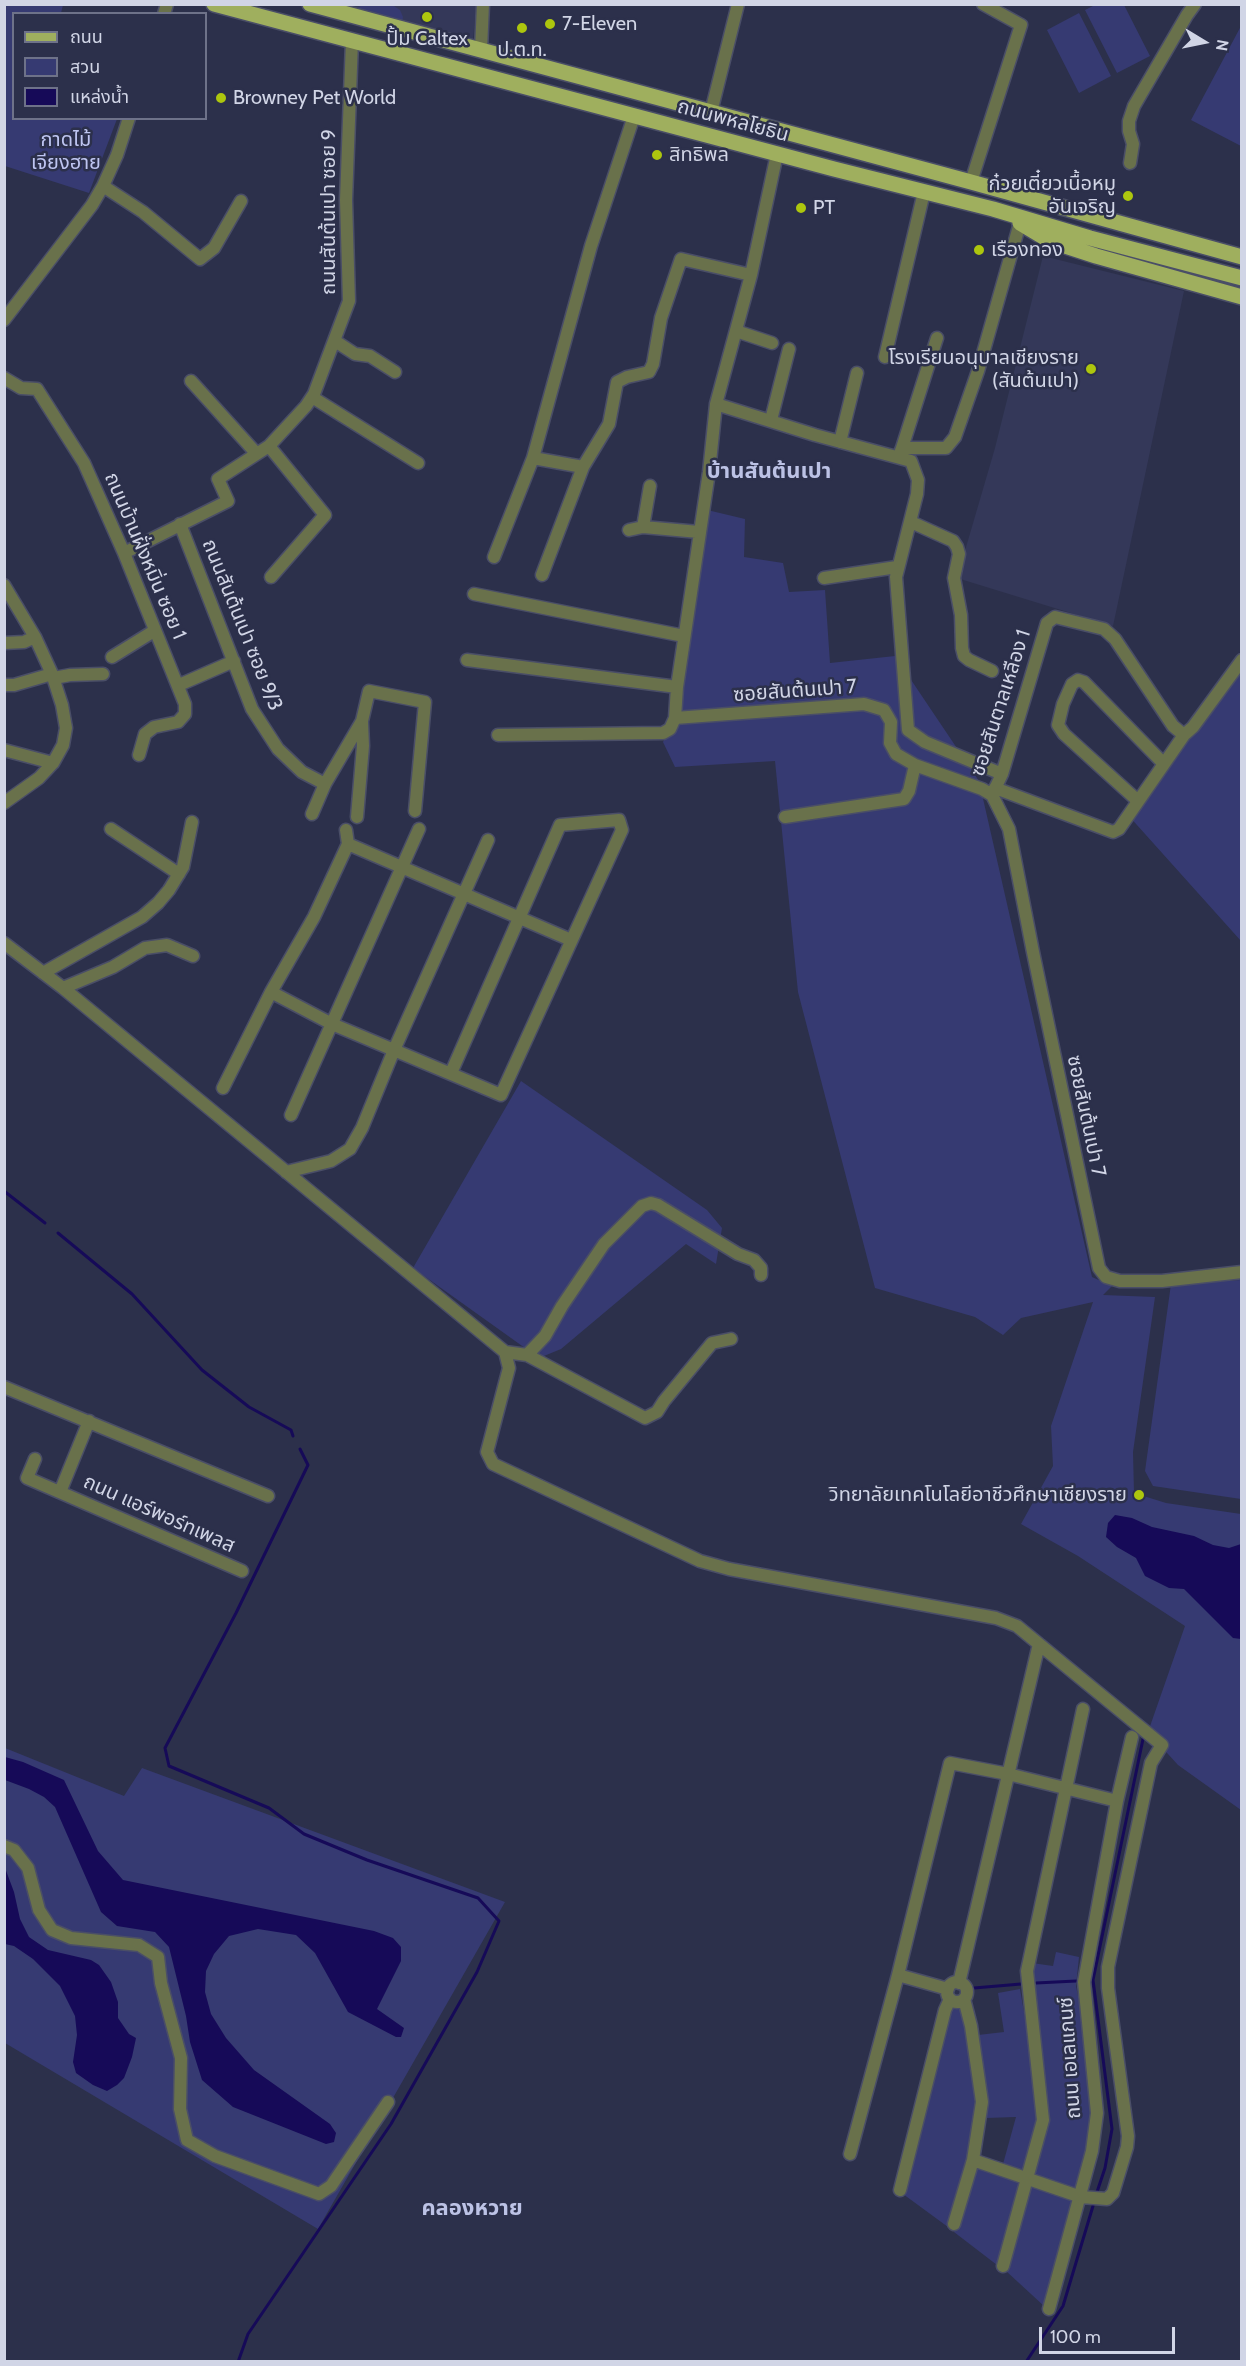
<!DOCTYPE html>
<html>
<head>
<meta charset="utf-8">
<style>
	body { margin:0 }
	#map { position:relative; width:1246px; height:2366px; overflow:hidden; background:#2c304b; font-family:Cabin,"Noto Sans Thai",sans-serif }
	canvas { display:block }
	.frame { position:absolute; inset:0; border:6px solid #d1d5e6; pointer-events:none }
	.legend { position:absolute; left:12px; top:12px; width:195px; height:108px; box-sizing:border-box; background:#2c304b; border:2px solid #6e7289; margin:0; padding:8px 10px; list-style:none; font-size:18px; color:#d1d5e6 }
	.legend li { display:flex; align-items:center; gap:12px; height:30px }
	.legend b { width:30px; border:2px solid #6e7289 }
	.north { position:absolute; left:1174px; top:12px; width:60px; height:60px; -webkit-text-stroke:4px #2c304b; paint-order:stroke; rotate:100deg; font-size:16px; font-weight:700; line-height:24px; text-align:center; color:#d1d5e6 }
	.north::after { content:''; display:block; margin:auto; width:21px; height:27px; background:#d1d5e6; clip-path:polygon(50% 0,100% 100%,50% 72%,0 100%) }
	.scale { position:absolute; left:1039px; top:2327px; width:136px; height:27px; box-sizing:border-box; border:3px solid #d1d5e6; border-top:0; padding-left:8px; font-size:18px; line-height:21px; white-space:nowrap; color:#d1d5e6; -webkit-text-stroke:4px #2c304b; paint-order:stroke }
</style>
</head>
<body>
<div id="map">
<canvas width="1246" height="2366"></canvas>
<div class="frame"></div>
<ul class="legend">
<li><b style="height:8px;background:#9faf5e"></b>ถนน</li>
<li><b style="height:16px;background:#363a72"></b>สวน</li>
<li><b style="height:16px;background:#160a58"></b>แหล่งน้ำ</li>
</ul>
<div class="north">N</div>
<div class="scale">100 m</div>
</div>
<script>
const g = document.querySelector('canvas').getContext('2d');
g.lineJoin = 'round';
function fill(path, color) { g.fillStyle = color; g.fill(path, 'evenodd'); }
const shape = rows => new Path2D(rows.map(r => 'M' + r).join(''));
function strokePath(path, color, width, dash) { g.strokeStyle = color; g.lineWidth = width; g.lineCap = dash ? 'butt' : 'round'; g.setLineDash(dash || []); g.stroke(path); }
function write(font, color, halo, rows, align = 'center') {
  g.font = font + ' Cabin,"Noto Sans Thai",sans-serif'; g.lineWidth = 5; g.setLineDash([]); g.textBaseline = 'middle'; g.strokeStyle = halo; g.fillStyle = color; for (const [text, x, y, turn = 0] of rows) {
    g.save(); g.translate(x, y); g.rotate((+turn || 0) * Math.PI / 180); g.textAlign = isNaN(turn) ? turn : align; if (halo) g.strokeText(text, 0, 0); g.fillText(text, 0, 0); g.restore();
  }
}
fill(shape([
	[342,5,476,5,473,40,356,11],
	[1043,256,1184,291,1113,626,957,578,995,448]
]), '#343859');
fill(shape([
	[5,4,63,5,61,13,14,14,14,118,117,119,89,193,5,166],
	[1097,4,1124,5,1150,56,1117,73,1085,10],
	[362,5,394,6,400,10,403,17,402,24,354,10],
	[1079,13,1111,76,1079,93,1047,30],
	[1241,26,1241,146,1191,120],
	[703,509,745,519,744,557,783,563,789,592,825,590,830,663,895,656,979,781,1092,1277,1112,1286,1103,1295,1155,1297,1133,1452,1134,1493,1166,1503,1241,1514,1241,1810,1178,1765,1148,1732,1185,1626,1078,1556,1021,1524,1053,1466,1051,1426,1093,1302,1021,1318,1003,1335,975,1317,875,1288,798,992,775,761,675,767,663,742,675,718],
	[1241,660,1241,941,1128,815],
	[521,1081,707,1210,722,1228,716,1264,686,1244,561,1349,539,1358,413,1268],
	[1241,1280,1241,1499,1153,1486,1145,1471,1171,1284],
	[5,1748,124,1796,142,1768,505,1902,318,2229,5,2043],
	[1056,1952,1079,1957,1076,1986,1083,2021,1092,2113,1091,2137,1079,2192,1032,2175,1046,2120,1032,1963,1053,1966],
	[1020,1989,1032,2058,1038,2121,1024,2172,1003,2164,1016,2117,986,2118,978,2035,1004,2032,998,1993],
	[960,2007,968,2027,975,2098,974,2135,948,2227,903,2194,951,2009],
	[975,2166,1021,2180,997,2265,954,2232],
	[1030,2184,1075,2200,1044,2306,1006,2271]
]), '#363a72');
fill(shape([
	[1115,1515,1132,1518,1152,1527,1194,1536,1213,1545,1229,1548,1241,1544,1241,1639,1233,1638,1184,1589,1169,1588,1145,1576,1136,1558,1117,1547,1106,1537,1108,1523],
	[5,1757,23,1762,64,1780,98,1851,123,1880,374,1931,393,1938,401,1947,401,1961,377,2009,404,2028,401,2037,396,2037,348,2012,315,1953,296,1935,258,1929,229,1936,214,1954,206,1971,205,1992,211,2014,226,2038,254,2070,330,2124,336,2133,334,2142,326,2144,233,2107,202,2080,190,2042,186,2016,169,1947,155,1932,117,1926,101,1912,55,1807,44,1797,29,1789,5,1780],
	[5,1868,14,1892,20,1919,29,1937,48,1950,91,1960,99,1965,111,1982,118,2002,118,2018,129,2034,136,2038,132,2057,124,2078,117,2085,107,2091,93,2085,76,2073,73,2062,77,2035,75,2016,60,1986,33,1959,14,1946,5,1944]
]), '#160a58');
strokePath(shape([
	[4,1191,45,1223],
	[58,1233,132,1294,202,1370,249,1407,291,1430,293,1436],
	[1036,1983,1076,1981],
	[974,1988,1021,1984],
	[1097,2192,1105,2168,1112,2129,1093,1980,1143,1739],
	[238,2362,248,2334,391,2124,477,1972,499,1921,478,1898,367,1860,304,1834,269,1808,169,1766,165,1748,236,1613,308,1465,300,1449],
	[1026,2362,1063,2306,1093,2206]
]), '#160a58', 3);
const minor = shape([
	[164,14,167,4],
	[481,50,483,4],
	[711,112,738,4],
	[777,154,751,275,716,404,709,472,677,687,675,718,864,704,884,710,891,722,890,743,896,754,915,765,982,789,992,795,1009,829,1033,952,1099,1268,1106,1277,1120,1281,1162,1281,1242,1272],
	[1130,163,1133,144,1129,131,1129,121,1134,106,1187,15,1195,4],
	[971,182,1021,25,983,4],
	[103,186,143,212,200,259,214,248,241,201],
	[4,320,92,205,103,186,117,155,129,118],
	[736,331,772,343],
	[335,341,355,354,370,356,395,372],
	[885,357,924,192],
	[4,378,21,388,37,389,84,463,124,553,185,704,185,714,178,722,154,727,145,734,139,755],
	[191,381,256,453],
	[312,397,418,463],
	[716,404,815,435,911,461,918,480,917,494,896,577,908,730,925,742,1002,774],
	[771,420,789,349],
	[840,442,857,373],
	[269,446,325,515,271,577],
	[902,448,937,338],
	[899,456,902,448,946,448,955,437,978,371,1020,223],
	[533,458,583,467],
	[911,522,953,541,957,547,959,554,954,578,961,615,962,648,964,656,969,660,992,671],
	[180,524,252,709,278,749,302,772,325,784],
	[643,527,650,486],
	[629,530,643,527,699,532],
	[124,553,228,501,218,479,269,446,306,406,314,394,349,301,346,200,352,41],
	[494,557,533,458,591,246,634,116],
	[542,575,583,467,609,424,617,382,627,377,649,372,653,364,661,318,681,259,751,275],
	[824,578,897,567],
	[4,585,35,637,52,674,62,705,66,728,63,745,53,763,39,778,4,803],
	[474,594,684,636],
	[4,643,24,642,35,637],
	[112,657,154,631],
	[467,660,677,687],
	[54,678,70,675,103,674],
	[4,685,14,685,52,674],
	[179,685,234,661],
	[498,735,663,733,670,729,675,718],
	[4,750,53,763],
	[995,788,1113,832,1119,829,1184,735],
	[992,795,1002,774,1047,623,1055,617,1104,629,1115,639,1173,726,1184,735,1193,727,1242,660],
	[1138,801,1064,734,1058,725,1063,704,1072,684,1078,680,1084,682,1164,764],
	[312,814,325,784,362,721,369,691,425,702,415,811],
	[357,817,363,746,362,722],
	[785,817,904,799,909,791,915,765],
	[111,829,179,874],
	[348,844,571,940],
	[4,943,63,988,505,1352,509,1368,487,1452,493,1464,700,1561,729,1569,996,1618,1017,1626,1162,1745,1151,1763,1108,1967,1108,1988,1128,2136,1127,2147,1113,2193,1107,2199,1081,2197,973,2160],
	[43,973,142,917,158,903,169,890,183,867,192,822],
	[63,988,113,967,145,948,167,945,193,956],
	[271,992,332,1024,501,1095,622,830,619,820,560,825,451,1073],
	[223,1088,271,992,314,917,348,844,346,830],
	[291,1115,419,829],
	[286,1172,331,1161,350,1149,362,1128,394,1050,488,840],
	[505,1352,527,1355,645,1418,657,1412,664,1401,712,1343,731,1339],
	[527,1355,545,1336,562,1306,604,1244,642,1206,651,1203,658,1205,738,1254,754,1260,761,1268,761,1275],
	[4,1387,268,1496],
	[35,1459,27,1478,242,1571],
	[60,1492,89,1421],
	[4,1846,14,1850,28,1868,39,1910,52,1930,71,1938,139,1945,158,1957,161,1983,181,2058,180,2109,187,2140,215,2156,319,2194,331,2186,388,2102],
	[898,1975,948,1989],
	'947 1992a10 10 0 1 1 20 0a10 10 0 1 1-20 0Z',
	[959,1983,1039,1644],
	[850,2154,898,1975,950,1763,1008,1774,1117,1801],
	[900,2190,945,2010,950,1999],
	[954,2224,973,2160,982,2102,971,2026,964,1999],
	[1003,2266,1043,2120,1027,1971,1083,1709],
	[1049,2309,1092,2151,1097,2113,1084,1982,1117,1801,1132,1737]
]);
const major = shape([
	[214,4,834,169,993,209,1090,238,1242,278],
	[310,4,971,182,1242,257],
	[1020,223,1050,241,1096,256,1242,297]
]);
strokePath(minor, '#4a4e67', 15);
strokePath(major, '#4a4e67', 18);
strokePath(minor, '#69714b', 12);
strokePath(major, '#9faf5e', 15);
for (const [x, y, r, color] of [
	[427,17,6,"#adc60e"],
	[550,24,6,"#adc60e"],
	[522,28,6,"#adc60e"],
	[221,98,6,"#adc60e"],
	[657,155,6,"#adc60e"],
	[1128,196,6,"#adc60e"],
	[801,208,6,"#adc60e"],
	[979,250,6,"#adc60e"],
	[1091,369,6,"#adc60e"],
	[1139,1495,6,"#adc60e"]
]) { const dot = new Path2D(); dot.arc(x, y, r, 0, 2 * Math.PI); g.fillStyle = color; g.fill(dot); strokePath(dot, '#2c304b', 2); }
write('20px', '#d1d5e6', '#2c304b', [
	["7-Eleven",562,24],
	["ปั้ม Caltex",427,39,"center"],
	["ป.ต.ท.",522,50,"center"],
	["Browney Pet World",233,98],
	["สิทธิพล",669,155],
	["ก๋วยเตี๋ยวเนื้อหมู",1116,184,"right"],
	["อันเจริญ",1116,207,"right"],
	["PT",813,208],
	["เรืองทอง",991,250],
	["โรงเรียนอนุบาลเชียงราย",1079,358,"right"],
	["(สันต้นเปา)",1079,381,"right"],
	["วิทยาลัยเทคโนโลยีอาชีวศึกษาเชียงราย",1127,1495,"right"]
], 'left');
write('20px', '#d1d5e6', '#2c304b', [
	["ถนนพหลโยธิน",733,121,15],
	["ถนนสันต้นเปา ซอย 9",329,212,-90],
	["ถนนบ้านฝั่งหมิ่น ซอย 1",145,556,67],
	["ถนนสันต้นเปา ซอย 9/3",242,625,68],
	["ซอยสันต้นเปา 7",795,691,-4],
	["ซอยสันตาลเหลือง 1",1001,703,-72],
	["ซอยสันต้นเปา 7",1086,1116,78],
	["ถนน แอร์พอร์ทเพลส",159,1514,24],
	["ถนน เอเลแกนซ์",1070,2058,-94]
]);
write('20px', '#bec5f1', '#2c304b', [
	["กาดไม้",66,140],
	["เจียงฮาย",66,163]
]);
write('bold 22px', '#bcc2e5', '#2c304b', [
	["บ้านสันต้นเปา",769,472],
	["คลองหวาย",472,2209]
]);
</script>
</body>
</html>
